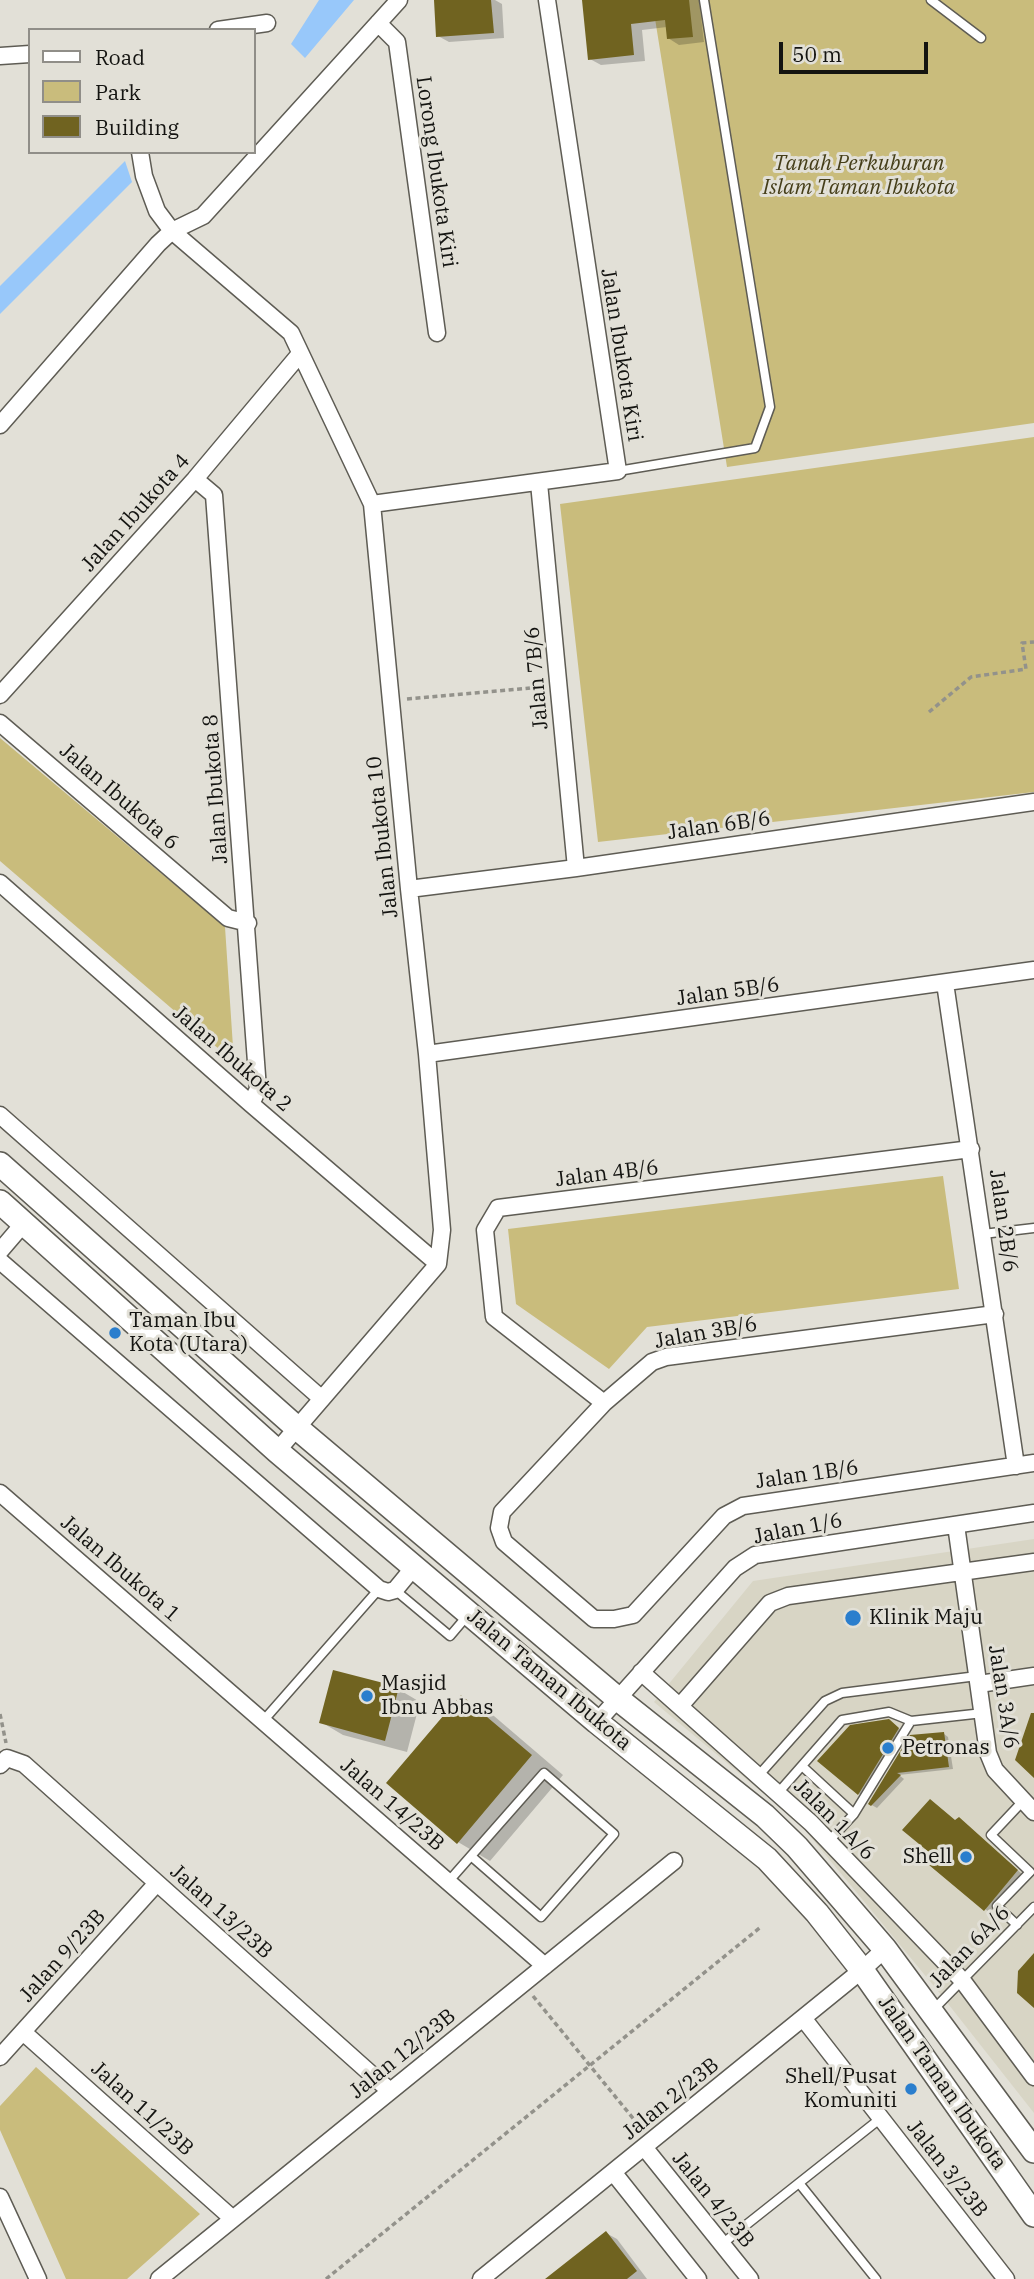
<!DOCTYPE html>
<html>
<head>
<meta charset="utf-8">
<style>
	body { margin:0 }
	#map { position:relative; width:1034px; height:2279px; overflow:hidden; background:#e2e0d7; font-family:"IBM Plex Serif",serif }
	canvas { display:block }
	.legend { position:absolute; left:28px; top:28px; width:228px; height:126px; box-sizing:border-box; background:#e2e0d7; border:2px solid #908e88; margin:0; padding:9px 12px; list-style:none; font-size:21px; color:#141411 }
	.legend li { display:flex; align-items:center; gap:14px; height:35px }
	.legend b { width:35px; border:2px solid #908e88 }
	.scale { position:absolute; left:779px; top:42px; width:149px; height:32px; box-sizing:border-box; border:4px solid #141411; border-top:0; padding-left:9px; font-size:21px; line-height:24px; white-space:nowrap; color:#141411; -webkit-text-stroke:5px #e2e0d7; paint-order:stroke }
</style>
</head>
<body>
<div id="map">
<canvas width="1034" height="2279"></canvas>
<ul class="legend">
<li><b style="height:9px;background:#fff"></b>Road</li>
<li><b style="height:19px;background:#c9bc7c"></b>Park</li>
<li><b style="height:19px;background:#706320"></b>Building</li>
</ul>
<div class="scale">50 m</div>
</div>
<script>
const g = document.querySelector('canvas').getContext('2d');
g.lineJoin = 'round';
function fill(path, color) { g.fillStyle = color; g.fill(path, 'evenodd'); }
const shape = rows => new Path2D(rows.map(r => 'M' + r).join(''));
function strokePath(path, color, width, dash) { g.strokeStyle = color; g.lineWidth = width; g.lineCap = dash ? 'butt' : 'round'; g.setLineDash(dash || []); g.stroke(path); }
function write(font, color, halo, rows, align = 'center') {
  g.font = font + ' "IBM Plex Serif",serif'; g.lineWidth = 6; g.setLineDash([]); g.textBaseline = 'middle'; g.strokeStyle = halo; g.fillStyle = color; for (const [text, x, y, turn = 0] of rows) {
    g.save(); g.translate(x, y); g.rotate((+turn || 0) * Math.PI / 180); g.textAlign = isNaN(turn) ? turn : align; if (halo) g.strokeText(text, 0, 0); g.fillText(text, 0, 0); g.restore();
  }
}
fill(shape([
	[1034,1539,1034,2113,938,1991,800,1824,654,1702,753,1581]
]), '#d8d5c5');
fill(shape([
	[652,0,1034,0,1034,423,727,467],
	[1034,437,1034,792,598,842,560,504],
	[0,738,225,927,234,1062,0,861],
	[943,1176,959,1289,647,1327,609,1369,516,1304,508,1229],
	[36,2067,200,2214,127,2279,66,2279,0,2130,0,2106]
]), '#c9bc7c');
fill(shape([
	[319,0,354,0,305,58,291,44],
	[125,161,132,182,0,314,0,286]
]), '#98c8fa');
fill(shape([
	[455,0,495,0,502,4,504,38,449,42,438,36],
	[584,0,699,0,704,42,679,45,668,38,667,27,642,30,645,61,601,65,590,59],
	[398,1689,420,1702,407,1752,343,1735,321,1722],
	[462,1697,494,1716,563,1775,490,1861,458,1842],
	[894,1724,903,1732,863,1797,820,1761],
	[944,1734,948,1737,953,1769,899,1775,904,1779,877,1808,870,1804,911,1737],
	[960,1819,1022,1874,990,1913,926,1860],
	[606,2233,617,2239,647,2279,547,2279]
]), '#0003');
fill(shape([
	[434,0,491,0,494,33,436,37],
	[582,0,689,0,693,37,667,39,665,20,631,24,634,55,588,60],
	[333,1670,399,1687,385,1741,319,1723],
	[461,1695,532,1755,457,1844,386,1783],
	[1031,1713,1034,1713,1034,1778,1015,1760],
	[889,1719,899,1728,858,1795,817,1761,850,1725],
	[944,1732,949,1767,897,1773,901,1775,871,1806,868,1804,910,1735],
	[930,1799,955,1820,959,1817,1018,1870,984,1911,923,1860,930,1853,902,1830],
	[1034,1953,1034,2008,1017,1993,1018,1971],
	[606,2231,637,2271,627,2279,545,2279]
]), '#706320');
const lane = shape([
	[931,0,981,38],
	[618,471,755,448,770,407,704,0],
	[983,1234,1034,1228],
	[395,1590,450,1636,467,1616],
	[263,1721,379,1589],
	[802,1766,854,1814,828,1842],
	[758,1776,825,1701,842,1693,977,1676],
	[778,1793,842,1720,889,1712,911,1721,983,1713],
	[854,1814,911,1721],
	[448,1882,544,1773,614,1834,541,1917,471,1856],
	[1017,1925,997,1906,1030,1872,991,1835,1023,1801],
	[933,2010,1034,1907],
	[799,2183,876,2279],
	[722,2244,881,2118]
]);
const street = shape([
	[378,23,397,42,437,333],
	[218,30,267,23],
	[0,56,30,54],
	[140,152,144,176,157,211,172,231,291,333,372,504,409,889,427,1054,442,1230,438,1264,277,1451],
	[0,425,158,244,172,231,203,216,399,0],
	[195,479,214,495,258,1089,251,1104],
	[539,483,576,868],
	[372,504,618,471,547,0],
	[0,695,195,479,299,355],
	[0,723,228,918,248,923],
	[0,883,251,1104,438,1264],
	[409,889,576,868,1034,802],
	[945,983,1016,1466],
	[427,1054,1034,970],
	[0,1115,322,1399],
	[0,1251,24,1223],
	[0,1261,379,1589,388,1592,395,1590,414,1567],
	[995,1314,666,1357,652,1362,604,1403,502,1512,499,1528,504,1542,594,1619,614,1619,633,1615,724,1516,743,1506,1034,1463],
	[604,1403,494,1317,485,1230,498,1208,971,1149],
	[0,1493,545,1966],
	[956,1525,988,1753,995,1770,1034,1812],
	[641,1672,811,1823,962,1980,1034,2077],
	[979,1684,1034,1676],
	[680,1706,770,1603,788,1596,1034,1562],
	[597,1722,735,1568,755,1555,1034,1513],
	[0,1765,7,1758,24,1764,390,2091],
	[803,2018,1006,2279],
	[23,2032,233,2219],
	[0,2057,157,1883],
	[644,2147,750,2279],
	[613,2172,698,2279],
	[0,2197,38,2279],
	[159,2279,674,1861],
	[481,2279,862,1970,885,1949]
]);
const secondary = shape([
	[0,1164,297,1428,618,1699,765,1816,797,1847,885,1949,1034,2151],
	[0,1202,277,1451,597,1722,767,1859,817,1913,862,1970,1034,2215]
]);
strokePath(lane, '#5e5c54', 11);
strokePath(street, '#5e5c54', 19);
strokePath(secondary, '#5e5c54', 26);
strokePath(shape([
	[407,699,542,687],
	[929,712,971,677,1026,669,1022,643,1034,642],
	[0,1714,6,1743],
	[533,1996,641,2128],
	[326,2279,762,1926]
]), '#93928b', 3.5, [5, 3.5]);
strokePath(lane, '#fff', 8);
strokePath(street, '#fff', 16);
strokePath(secondary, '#fff', 23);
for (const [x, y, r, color] of [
	[115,1333,7,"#2a7ecd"],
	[853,1618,9,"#2a7ecd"],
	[367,1696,7,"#2a7ecd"],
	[888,1748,7,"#2a7ecd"],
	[966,1857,7,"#2a7ecd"],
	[911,2089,7,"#2a7ecd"]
]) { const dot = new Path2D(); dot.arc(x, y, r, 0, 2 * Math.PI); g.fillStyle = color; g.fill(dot); strokePath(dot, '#e2e0d7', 2.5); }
write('italic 21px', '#453e19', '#e2e0d7', [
	["Tanah Perkuburan",859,164],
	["Islam Taman Ibukota",859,188]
]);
write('21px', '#141411', '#e2e0d7', [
	["Lorong Ibukota Kiri",436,172,82],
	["Jalan Ibukota Kiri",621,355,81],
	["Jalan Ibukota 4",136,513,-48],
	["Jalan 7B/6",537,678,-95],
	["Jalan Ibukota 8",216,789,-94],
	["Jalan Ibukota 6",119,797,41],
	["Jalan 6B/6",719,826,-8],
	["Jalan Ibukota 10",383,837,-96],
	["Jalan 5B/6",728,992,-8],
	["Jalan Ibukota 2",232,1059,41],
	["Jalan 4B/6",607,1174,-7],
	["Jalan 2B/6",1003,1221,82],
	["Jalan 3B/6",706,1333,-10],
	["Jalan 1B/6",807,1475,-8],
	["Jalan 1/6",798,1529,-11],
	["Jalan Ibukota 1",120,1569,41],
	["Jalan Taman Ibukota",549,1680,40],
	["Jalan 3A/6",1003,1697,81],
	["Jalan 14/23B",392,1805,41],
	["Jalan 1A/6",834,1820,45],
	["Jalan 13/23B",221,1912,42],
	["Jalan 6A/6",970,1947,-46],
	["Jalan 9/23B",63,1956,-48],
	["Jalan 12/23B",403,2054,-39],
	["Jalan Taman Ibukota",942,2083,55],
	["Jalan 2/23B",671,2099,-39],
	["Jalan 11/23B",142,2109,42],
	["Jalan 3/23B",947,2169,52],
	["Jalan 4/23B",713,2200,51]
]);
write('21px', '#141411', '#e2e0d7', [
	["Taman Ibu",129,1321],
	["Kota (Utara)",129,1345],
	["Klinik Maju",869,1618],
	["Masjid",381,1684],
	["Ibnu Abbas",381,1708],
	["Petronas",902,1748],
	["Shell",952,1857,"right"],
	["Shell/Pusat",897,2077,"right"],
	["Komuniti",897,2101,"right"]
], 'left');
</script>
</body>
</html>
